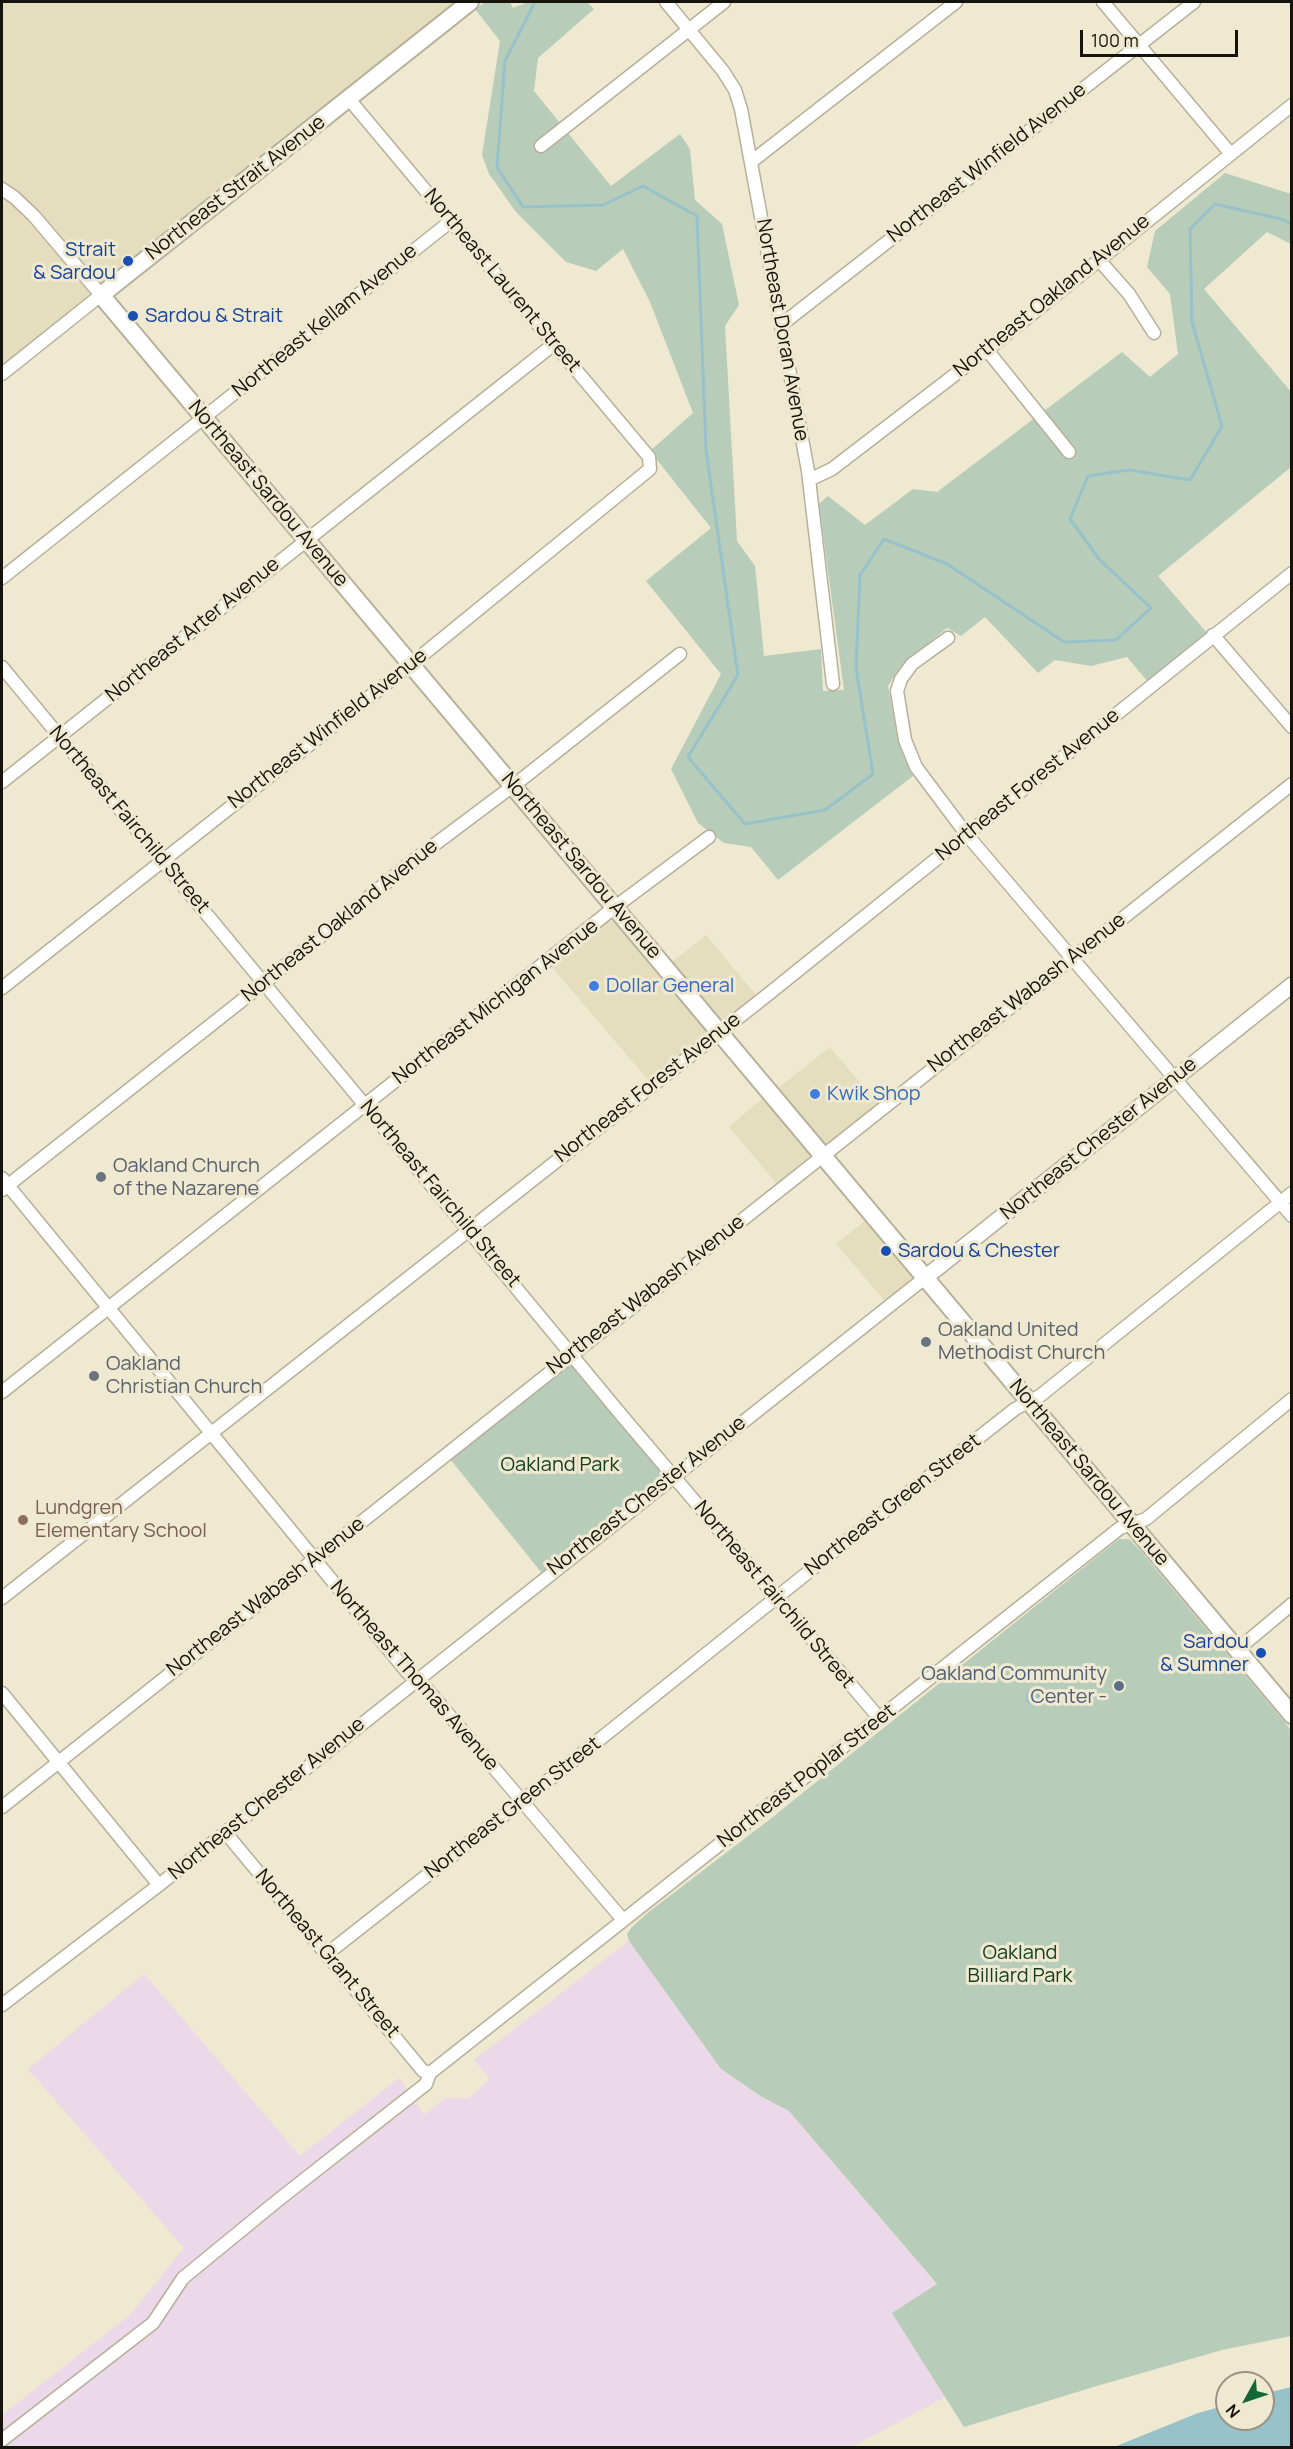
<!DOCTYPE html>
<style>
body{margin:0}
#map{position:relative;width:1293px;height:2449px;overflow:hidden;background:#efe9d1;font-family:Manrope,sans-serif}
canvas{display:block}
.frame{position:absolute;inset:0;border:3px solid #15130b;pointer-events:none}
.north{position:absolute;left:1215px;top:2371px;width:60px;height:60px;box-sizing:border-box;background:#efe9d1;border:2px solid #989382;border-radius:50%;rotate:230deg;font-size:16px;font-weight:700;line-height:24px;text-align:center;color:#15130b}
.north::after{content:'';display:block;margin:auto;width:21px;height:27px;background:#156636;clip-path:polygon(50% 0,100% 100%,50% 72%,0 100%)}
.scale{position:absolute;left:1080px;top:30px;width:158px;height:27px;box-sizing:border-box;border:3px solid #15130b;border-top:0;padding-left:8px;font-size:18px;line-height:21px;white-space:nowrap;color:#15130b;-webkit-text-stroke:4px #efe9d1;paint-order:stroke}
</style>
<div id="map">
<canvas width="1293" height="2449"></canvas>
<div class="frame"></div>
<div class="north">N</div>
<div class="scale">100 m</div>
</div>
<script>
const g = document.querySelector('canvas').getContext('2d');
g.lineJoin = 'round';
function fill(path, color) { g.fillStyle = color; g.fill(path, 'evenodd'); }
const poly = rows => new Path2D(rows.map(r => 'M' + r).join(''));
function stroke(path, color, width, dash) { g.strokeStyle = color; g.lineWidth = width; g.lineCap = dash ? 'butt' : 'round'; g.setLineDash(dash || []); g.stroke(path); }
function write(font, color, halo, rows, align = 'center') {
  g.font = font + ' Manrope,sans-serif'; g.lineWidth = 6; g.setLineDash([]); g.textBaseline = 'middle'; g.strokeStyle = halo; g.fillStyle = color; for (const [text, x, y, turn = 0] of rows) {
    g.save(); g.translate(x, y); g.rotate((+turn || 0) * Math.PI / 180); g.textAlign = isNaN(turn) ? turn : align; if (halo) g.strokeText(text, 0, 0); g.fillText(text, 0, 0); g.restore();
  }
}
const built = poly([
 [2,2,455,2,2,365],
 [611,920,618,923,704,1025,708,1032,648,1080,550,965,605,923],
 [706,935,757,996,728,1020,722,1021,716,1017,671,963],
 [830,1047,880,1106,831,1144,826,1144,821,1142,777,1089],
 [764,1097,810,1151,810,1156,777,1184,729,1127],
 [866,1220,913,1276,911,1282,885,1301,836,1244]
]);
const industrial = poly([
 [629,1941,721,2069,762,2097,789,2111,937,2285,892,2313,947,2396,852,2447,2,2448,2,2415,130,2315,184,2248,28,2069,144,1974,300,2156,399,2078,424,2115,445,2098,469,2098,490,2079,474,2060]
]);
const green = poly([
 [485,2,510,2,513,8,528,2,587,2,594,9,538,58,534,91,611,186,680,134,690,149,695,200,722,224,739,305,725,326,737,541,755,566,764,656,821,649,823,691,844,690,819,504,828,496,865,525,913,489,937,492,1122,352,1150,377,1178,354,1170,294,1147,267,1155,231,1225,173,1291,194,1291,244,1267,232,1204,289,1292,393,1291,467,1158,576,1207,633,1148,682,1127,657,1091,666,1055,660,1038,673,985,617,961,636,947,628,901,666,888,686,898,740,905,760,913,776,778,880,751,847,724,843,698,823,671,769,721,674,646,581,711,528,650,451,693,413,650,302,623,249,596,271,566,262,516,212,489,174,482,155,500,41,475,9],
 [572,1354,673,1476,545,1577,446,1454],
 [1119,1539,1129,1539,1138,1548,1291,1730,1291,2336,1222,2350,1090,2388,964,2427,892,2313,937,2284,789,2111,762,2097,721,2069,629,1941,627,1934,632,1927,650,1911,769,1820]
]);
const water = poly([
 '1026 1697a9 9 0 1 1 18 0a9 9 0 1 1-18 0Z',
 [1291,2387,1291,2447,1114,2447,1198,2413,1227,2405,1227,2419,1263,2419,1263,2394]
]);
const stream = poly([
 [535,2,505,61,497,167,523,207,603,205,643,186,697,216,706,450,738,675,688,757,745,824,825,810,873,774,856,668,860,575,884,539,947,564,1064,642,1116,640,1151,608,1099,559,1070,519,1088,476,1129,470,1190,480,1222,426,1192,322,1190,229,1215,204,1281,219,1292,224]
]);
const minor = poly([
 [666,2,723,71,735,90,741,109,808,471,833,684],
 [1103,2,1230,153],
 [541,146,724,2],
 [751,162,956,2],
 [2,189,14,197,34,216,101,295,2,374],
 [1099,260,1129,294,1154,333],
 [781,325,1194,2],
 [987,350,1069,452],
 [809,480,832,469,987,350,1292,105],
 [2,578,451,221],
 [1213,635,1292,727],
 [948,638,912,664,901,679,897,691,905,740,916,767,967,835,1292,1216],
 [2,667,623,1417,880,1719],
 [2,782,554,344],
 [2,988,420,657,650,469,649,457,348,98],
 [2,1178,407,1672,427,1689,623,1920],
 [2,1190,264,983,414,860,522,779,680,654],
 [2,1392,615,907,709,837],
 [2,1598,766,996,1292,573],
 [1237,1650,1292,1604],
 [2,1693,159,1885],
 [2,1807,1292,784],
 [225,1832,423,2071,430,2073],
 [328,1953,564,1768,847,1541,1015,1409,1041,1395,1292,1193],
 [2,2005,159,1885,926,1277],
 [2,2440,153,2323,183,2278,277,2201,426,2084,430,2073,1120,1528,1146,1519,1292,1399]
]);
const tertiary = poly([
 [926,1277,1292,985]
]);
const secondary = poly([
 [470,2,101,295,1292,1715]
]);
const markers = [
 [128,261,6,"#1a4fb4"],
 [133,316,6,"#1a4fb4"],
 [594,986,6,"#3f7fe0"],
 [815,1094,6,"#3f7fe0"],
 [101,1177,6,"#6b7280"],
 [886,1251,6,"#1a4fb4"],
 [926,1342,6,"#6b7280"],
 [94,1376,6,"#6b7280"],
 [23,1520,6,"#8d6e63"],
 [1261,1653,6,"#1a4fb4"],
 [1119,1686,6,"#5c6f8a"]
];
const streetNames = [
 ["Northeast Winfield Avenue",987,163,-38],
 ["Northeast Strait Avenue",236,188,-38],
 ["Northeast Laurent Street",502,281,50],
 ["Northeast Oakland Avenue",1052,296,-39],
 ["Northeast Kellam Avenue",325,321,-39],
 ["Northeast Doran Avenue",782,330,80],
 ["Northeast Sardou Avenue",268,494,50],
 ["Northeast Arter Avenue",193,630,-39],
 ["Northeast Winfield Avenue",328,729,-38],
 ["Northeast Forest Avenue",1028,785,-39],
 ["Northeast Fairchild Street",129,820,50],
 ["Northeast Sardou Avenue",581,866,50],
 ["Northeast Oakland Avenue",340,921,-39],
 ["Northeast Wabash Avenue",1027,993,-38],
 ["Northeast Michigan Avenue",496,1002,-38],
 ["Northeast Forest Avenue",648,1088,-38],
 ["Northeast Chester Avenue",1099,1139,-39],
 ["Northeast Fairchild Street",440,1194,50],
 ["Northeast Wabash Avenue",646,1295,-38],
 ["Northeast Sardou Avenue",1089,1473,50],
 ["Northeast Chester Avenue",647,1496,-38],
 ["Northeast Green Street",893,1505,-38],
 ["Northeast Fairchild Street",774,1595,50],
 ["Northeast Wabash Avenue",266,1597,-38],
 ["Northeast Thomas Avenue",414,1676,49],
 ["Northeast Poplar Street",807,1776,-38],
 ["Northeast Chester Avenue",267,1799,-39],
 ["Northeast Green Street",513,1808,-38],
 ["Northeast Grant Street",327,1954,50]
];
const transitNames = [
 ["Strait",116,250],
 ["& Sardou",116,273],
 ["Sardou & Strait",145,316,"left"],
 ["Sardou & Chester",898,1251,"left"],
 ["Sardou",1249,1642],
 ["& Sumner",1249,1665]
];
const shopNames = [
 ["Dollar General",606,986],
 ["Kwik Shop",827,1094]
];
const worshipNames = [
 ["Oakland Church",113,1166],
 ["of the Nazarene",113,1189],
 ["Oakland United",938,1330],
 ["Methodist Church",938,1353],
 ["Oakland",106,1364],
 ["Christian Church",106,1387]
];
const parkNames = [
 ["Oakland Park",560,1465],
 ["Oakland",1020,1953],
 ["Billiard Park",1020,1976]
];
const educationNames = [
 ["Lundgren",35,1508],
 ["Elementary School",35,1531]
];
const serviceNames = [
 ["Oakland Community",1107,1674],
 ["Center -",1107,1697]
];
fill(built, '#e4ddbe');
fill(industrial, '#ebd8e8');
fill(green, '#b7ccb9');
fill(water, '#97c2c9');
stroke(stream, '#97c2c9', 3);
stroke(minor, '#b5b09a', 15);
stroke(tertiary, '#b5b09a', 18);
stroke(secondary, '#b5b09a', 20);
stroke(minor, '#fff', 12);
stroke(tertiary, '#fff', 15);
stroke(secondary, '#fff', 16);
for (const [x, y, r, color] of markers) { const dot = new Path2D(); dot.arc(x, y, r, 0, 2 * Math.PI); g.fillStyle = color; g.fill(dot); stroke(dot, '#efe9d1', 2); }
write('20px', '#15130b', '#efe9d1', streetNames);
write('20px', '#164399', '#efe9d1', transitNames, 'right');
write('20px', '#366cbe', '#efe9d1', shopNames, 'left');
write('20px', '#5b616d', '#efe9d1', worshipNames, 'left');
write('20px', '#123e1b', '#efe9d1', parkNames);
write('20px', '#785e54', '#efe9d1', educationNames, 'left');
write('20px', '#4e5e75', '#efe9d1', serviceNames, 'right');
</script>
